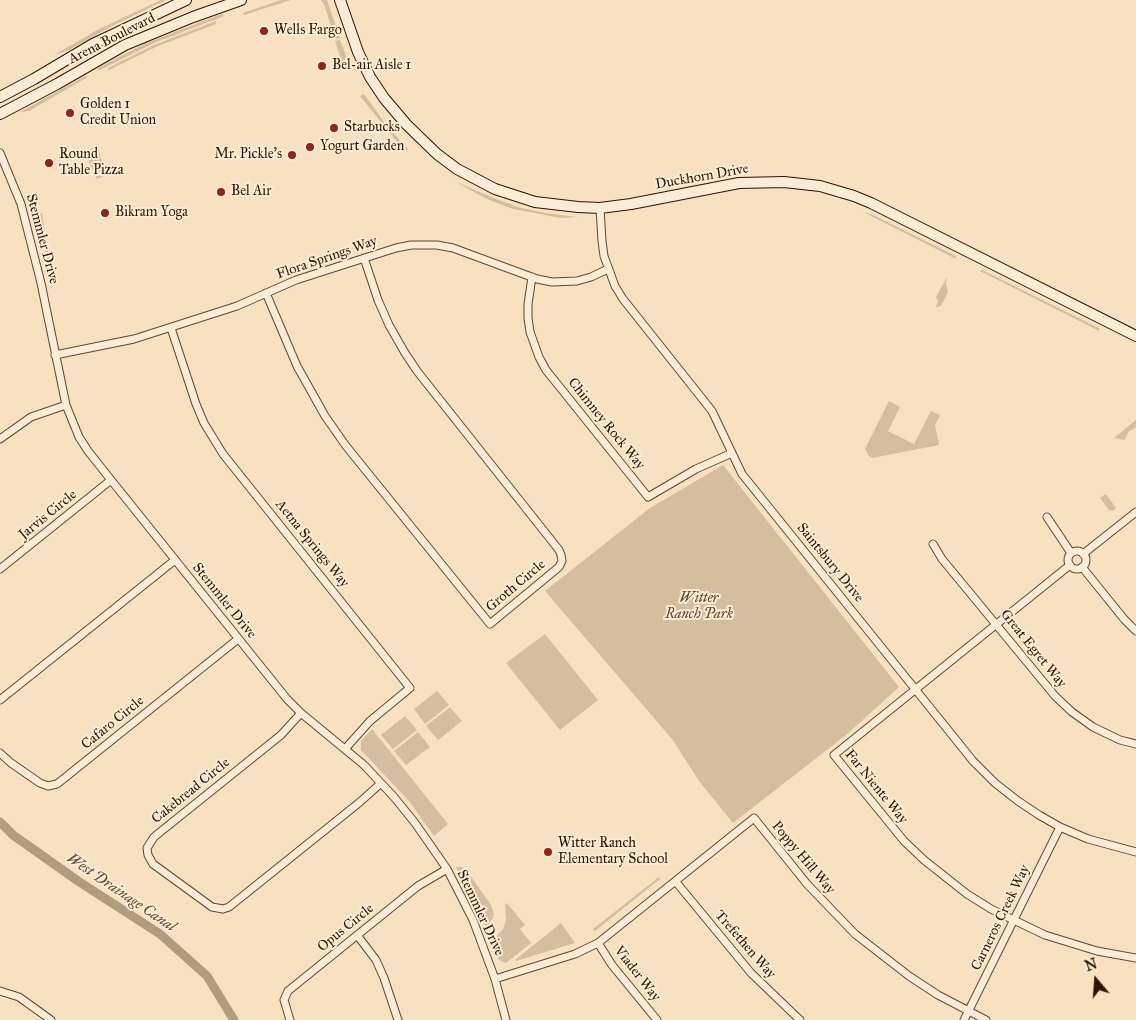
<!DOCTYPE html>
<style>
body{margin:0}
#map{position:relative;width:1136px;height:1020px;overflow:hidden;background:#f7e1c0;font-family:"IM FELL Great Primer",serif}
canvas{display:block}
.north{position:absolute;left:1071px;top:955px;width:50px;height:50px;-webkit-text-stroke:4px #faecd6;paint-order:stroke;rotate:342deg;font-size:14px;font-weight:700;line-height:20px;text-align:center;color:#2d1400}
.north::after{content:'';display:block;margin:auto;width:18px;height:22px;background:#2d1400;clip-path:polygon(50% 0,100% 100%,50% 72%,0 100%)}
</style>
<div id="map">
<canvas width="1136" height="1020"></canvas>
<div class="north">N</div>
</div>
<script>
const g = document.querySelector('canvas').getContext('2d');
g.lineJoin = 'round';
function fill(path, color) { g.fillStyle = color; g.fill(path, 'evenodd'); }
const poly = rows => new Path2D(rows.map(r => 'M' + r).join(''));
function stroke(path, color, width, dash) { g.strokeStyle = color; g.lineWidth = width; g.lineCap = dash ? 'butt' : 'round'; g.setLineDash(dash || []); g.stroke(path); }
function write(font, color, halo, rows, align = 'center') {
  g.font = font + ' "IM FELL Great Primer",serif'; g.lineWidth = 4; g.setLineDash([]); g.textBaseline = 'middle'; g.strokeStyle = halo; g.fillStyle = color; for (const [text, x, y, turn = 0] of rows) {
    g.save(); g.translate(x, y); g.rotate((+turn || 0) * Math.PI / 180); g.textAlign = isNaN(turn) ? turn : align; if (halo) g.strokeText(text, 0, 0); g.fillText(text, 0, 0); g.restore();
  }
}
const green = poly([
 [161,0,166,0,116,24,69,50,54,55,99,29],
 [281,0,291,0,244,15,243,13],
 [321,0,327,0,340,38,335,39,324,4],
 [222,14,224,16,154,43,98,71,98,68,146,43],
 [216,21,216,24,158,46,109,70,108,68,154,45],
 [340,40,351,68,345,71,335,41],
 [85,76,88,77,29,111,20,112],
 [364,94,387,126,408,149,405,152,360,96],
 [97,145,106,175,97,179,85,152],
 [454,181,496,199,518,207,545,213,577,217,561,218,513,209,487,199],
 [863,212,873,215,956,256,956,259],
 [42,213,52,274,49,275,38,214],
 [982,270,1099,328,1099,331,980,271],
 [947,277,946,283,948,292,941,306,937,307,936,307,938,301,936,297],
 [889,401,900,407,888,431,914,444,931,411,940,415,935,425,939,445,872,458,869,456,865,449],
 [1136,420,1136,427,1128,432,1125,440,1114,438],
 [723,465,899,687,846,735,733,823,699,781,672,739,545,591,650,508],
 [1106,494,1116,508,1113,511,1109,510,1100,498],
 [545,634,598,700,560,730,506,663],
 [437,691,449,705,425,724,414,709],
 [450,707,462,721,438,740,426,726],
 [405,716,417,730,393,749,381,735],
 [372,729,448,824,434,836,409,801,361,750,361,741],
 [418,732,430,747,406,765,394,751],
 [456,867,461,867,467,871,491,905,494,914,493,918,486,927],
 [659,877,660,879,595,931,593,929],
 [507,903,525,925,520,929,531,943,506,963,499,960,493,943,495,938,503,929,506,920,505,905],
 [561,923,575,943,516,961,515,960]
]);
const canal = poly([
 [0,822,13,835,78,881,160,934,207,976,234,1020]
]);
const street = poly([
 [0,153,21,204,41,283,66,405,79,437,88,451,111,480,287,699,301,713,364,765,394,797,415,823,447,869,473,920,495,979,506,1020],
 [600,208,602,241,604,256,615,286,623,299,712,411,742,474,973,761,995,783,1018,801,1039,815,1060,827,1088,839,1136,852],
 [532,277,528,304,528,318,530,332,539,357,546,370,648,497,696,469,732,453],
 [266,293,297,366,325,416,346,446,490,624,559,567,562,561,561,555,559,550,417,371,405,353,389,325,378,300,364,258],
 [171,328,196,404,204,423,223,454,410,688,370,721,345,749],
 [55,355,134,339,237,306,296,280,396,248,411,245,437,245,453,248,537,279,552,282,577,281,591,277,608,269],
 [0,439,31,417,66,405],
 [1047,517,1071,553],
 [933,544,942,559,1055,696,1072,712,1093,727,1120,740,1136,744],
 '1068 560a9 9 0 1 1 18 0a9 9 0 1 1-18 0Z',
 [1083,554,1136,512],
 [1070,565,834,755,904,841,924,860,967,894,991,909,1045,935,1097,951,1136,958],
 [1082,567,1124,619,1136,631],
 [0,569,111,480],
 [0,700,175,560],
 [301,713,281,735,154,837,147,848,148,855,153,864,212,907,223,909,229,907,360,802,381,783],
 [0,753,11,763,40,783,48,786,57,784,238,639],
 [676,882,751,973,800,1020],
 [357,935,376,960,384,978,398,1020],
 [598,943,612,965,657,1020],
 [495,979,575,954,598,943,754,818,807,884,855,934,909,976,938,995,986,1020],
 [0,991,19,997,51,1020],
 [290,1020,284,1000,288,991,418,886,447,869],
 [964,1020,1060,827]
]);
const secondary = poly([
 [340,0,358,52,370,77,384,98,406,124,437,154,457,169,495,189,535,202,578,207,600,208,631,204,739,183,784,182,820,186,854,196,871,203,1136,336],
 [0,97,34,79,93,44,186,0],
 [0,114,57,84,125,45,193,17,241,0]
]);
const markers = [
 [264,31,5,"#8f2418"],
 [322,66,5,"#8f2418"],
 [70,113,5,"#8f2418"],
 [334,128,5,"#8f2418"],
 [310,147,5,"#8f2418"],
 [292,155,5,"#8f2418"],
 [49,163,5,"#8f2418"],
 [221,192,5,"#8f2418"],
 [105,213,5,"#8f2418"],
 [548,852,5,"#8f2418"]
];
const poiNames = [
 ["Wells Fargo",274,31],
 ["Bel-air Aisle 1",332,66],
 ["Golden 1",80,105],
 ["Credit Union",80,121],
 ["Starbucks",344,128],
 ["Yogurt Garden",320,147],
 ["Round",59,155],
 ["Table Pizza",59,171],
 ["Mr. Pickle's",282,155,"right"],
 ["Bel Air",231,192],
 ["Bikram Yoga",115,213],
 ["Witter Ranch",558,844],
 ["Elementary School",558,860]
];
const streetNames = [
 ["Arena Boulevard",112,39,-27],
 ["Duckhorn Drive",702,177,-10],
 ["Stemmler Drive",42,239,75],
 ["Flora Springs Way",327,258,-19],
 ["Chimney Rock Way",606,424,51],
 ["Jarvis Circle",48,515,-39],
 ["Aetna Springs Way",312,544,51],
 ["Saintsbury Drive",830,563,51],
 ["Groth Circle",516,586,-40],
 ["Stemmler Drive",224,601,51],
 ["Great Egret Way",1033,649,51],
 ["Cafaro Circle",113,723,-39],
 ["Far Niente Way",876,787,51],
 ["Cakebread Circle",191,791,-39],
 ["Poppy Hill Way",803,858,50],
 ["Stemmler Drive",480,913,65],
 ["Carneros Creek Way",1001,918,-64],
 ["Opus Circle",346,928,-39],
 ["Trefethen Way",745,945,49],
 ["Viader Way",637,974,52]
];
const parkNames = [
 ["Witter",699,599],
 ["Ranch Park",699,615]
];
const waterNames = [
 ["West Drainage Canal",121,893,34]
];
fill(green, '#d5be9f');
stroke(canal, '#b29b7f', 9);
stroke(street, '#604730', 9);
stroke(secondary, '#2d1400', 12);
stroke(street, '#faecd6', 7);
stroke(secondary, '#faecd6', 10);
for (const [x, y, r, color] of markers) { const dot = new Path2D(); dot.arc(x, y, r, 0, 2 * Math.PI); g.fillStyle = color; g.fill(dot); stroke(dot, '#faecd6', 2); }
write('14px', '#2d1400', '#faecd6', poiNames, 'left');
write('14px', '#2d1400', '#faecd6', streetNames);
write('italic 14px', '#5f4730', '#faecd6', parkNames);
write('italic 15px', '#624a33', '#faecd6', waterNames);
</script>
